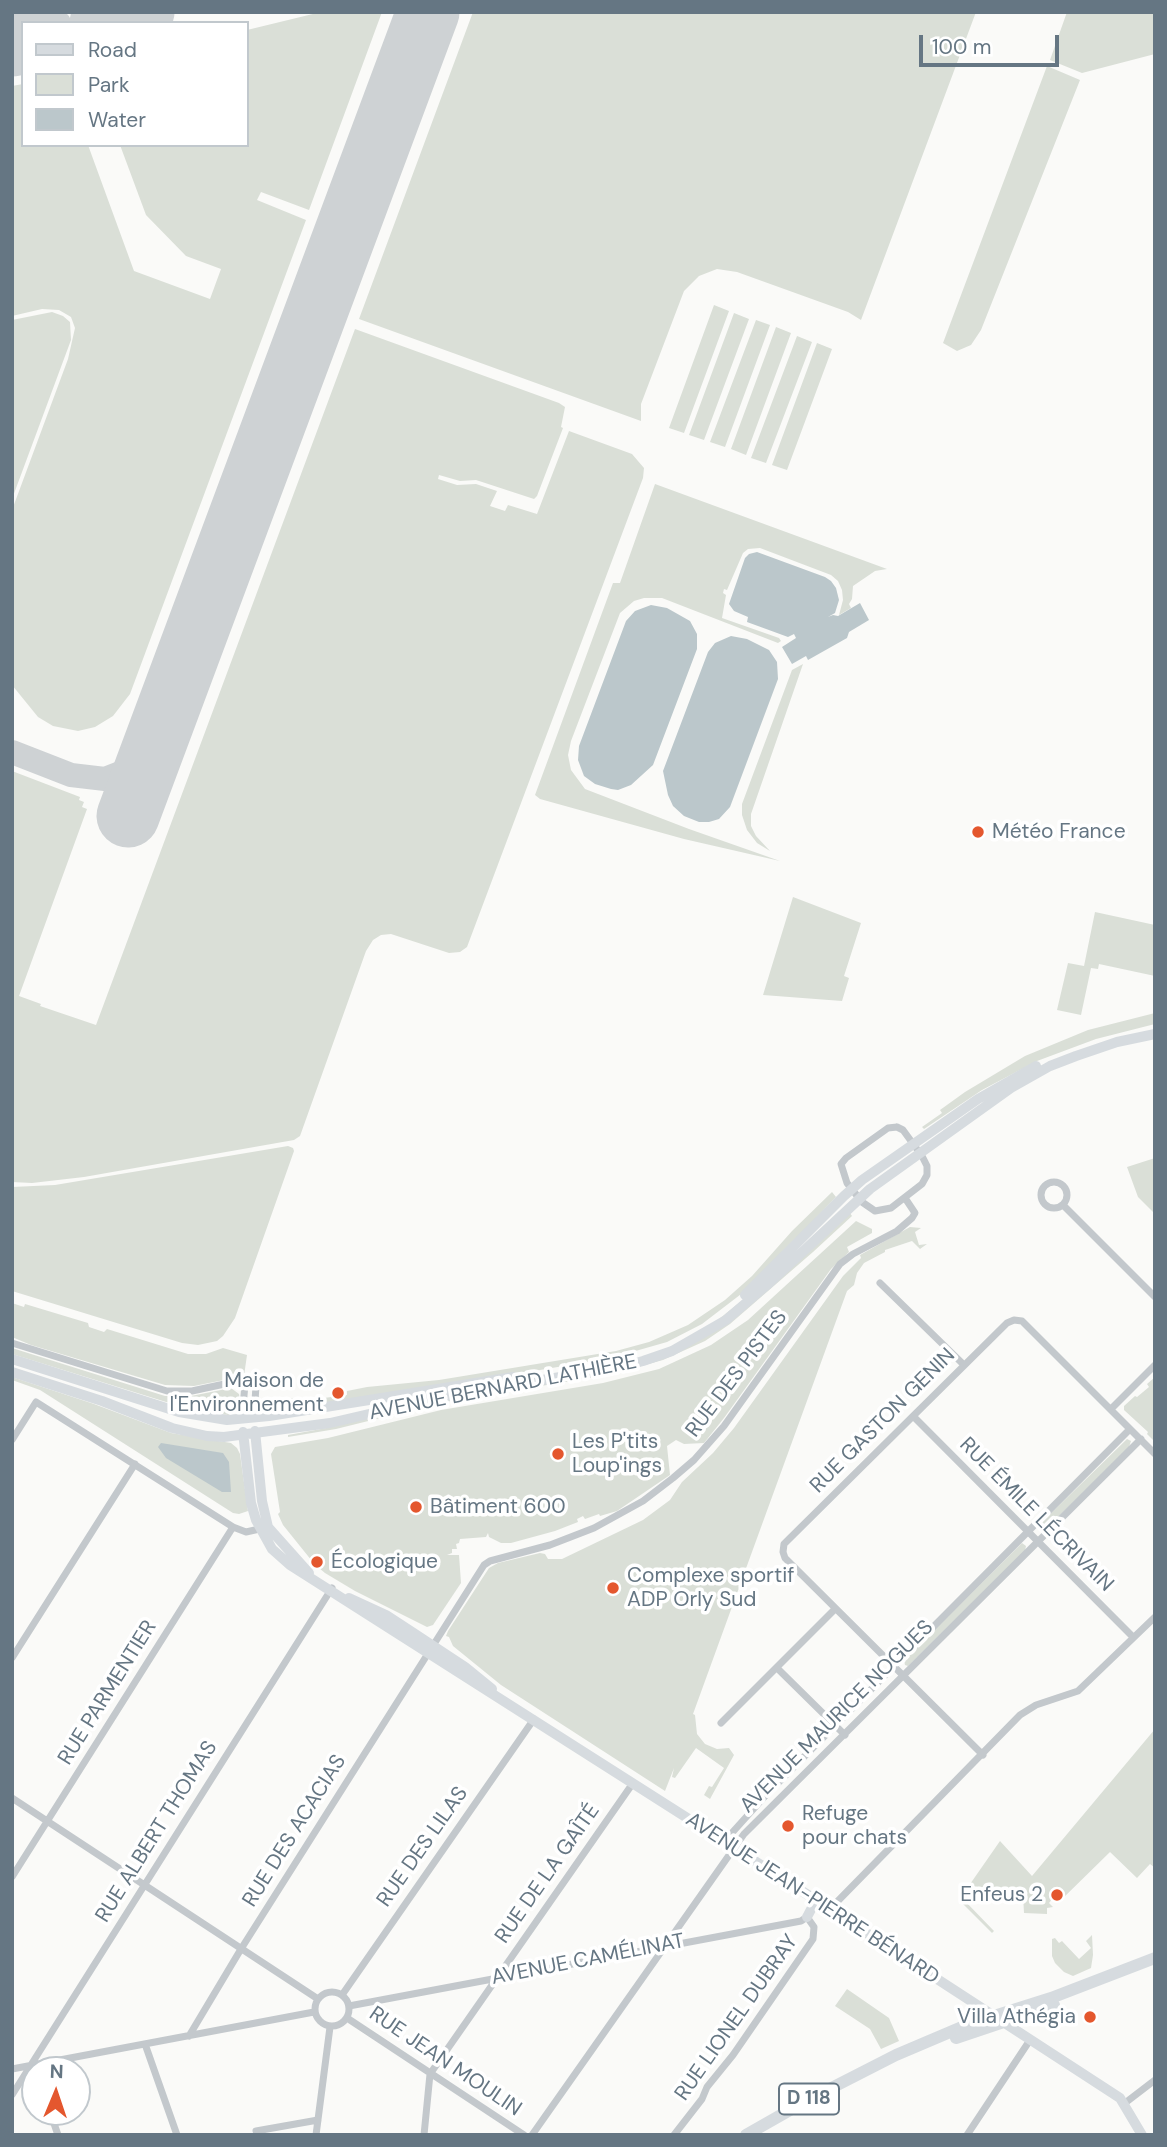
<!DOCTYPE html>
<meta charset="utf-8">
<style>
body{margin:0}
#map{position:relative;width:1167px;height:2147px;overflow:hidden;background:#fafaf8;font-family:"DM Sans",sans-serif}
canvas{display:block}
.frame{position:absolute;inset:0;border:14px solid #657683;pointer-events:none}
.legend{position:absolute;left:21px;top:21px;width:228px;height:126px;box-sizing:border-box;background:#fff;border:2px solid #c1c8cd;margin:0;padding:9px 12px;list-style:none;font-size:21px;color:#657683}
.legend li{display:flex;align-items:center;gap:14px;height:35px}
.legend b{width:35px;border:2px solid #c1c8cd}
.north{position:absolute;left:21px;top:2056px;width:70px;height:70px;box-sizing:border-box;background:#fff;border:2px solid #c1c8cd;border-radius:50%;rotate:2deg;font-size:19px;font-weight:700;line-height:28px;text-align:center;color:#657683}
.north::after{content:'';display:block;margin:auto;width:24px;height:32px;background:#e4572e;clip-path:polygon(50% 0,100% 100%,50% 72%,0 100%)}
.scale{position:absolute;left:919px;top:35px;width:140px;height:32px;box-sizing:border-box;border:4px solid #657683;border-top:0;padding-left:9px;font-size:21px;line-height:24px;white-space:nowrap;color:#657683;-webkit-text-stroke:5px #fff;paint-order:stroke}
</style>
<div id="map">
<canvas width="1167" height="2147"></canvas>
<div class="frame"></div>
<ul class="legend">
<li><b style="height:9px;background:#d6dbdf"></b>Road</li>
<li><b style="height:19px;background:#dadfd7"></b>Park</li>
<li><b style="height:19px;background:#bbc7cb"></b>Water</li>
</ul>
<div class="north">N</div>
<div class="scale">100 m</div>
</div>
<script>
const g = document.querySelector('canvas').getContext('2d');
g.lineJoin = 'round';
function fill(path, color) { g.fillStyle = color; g.fill(path, 'evenodd'); }
const poly = rows => new Path2D(rows.map(r => 'M' + r).join(''));
function stroke(path, color, width, dash) { g.strokeStyle = color; g.lineWidth = width; g.lineCap = dash ? 'butt' : 'round'; g.setLineDash(dash || []); g.stroke(path); }
function write(font, color, halo, rows, align = 'center') {
  g.font = font + ' "DM Sans",sans-serif'; g.lineWidth = 7; g.setLineDash([]); g.textBaseline = 'middle'; g.strokeStyle = halo; g.fillStyle = color; for (const [text, x, y, turn = 0] of rows) {
    g.save(); g.translate(x, y); g.rotate((+turn || 0) * Math.PI / 180); g.textAlign = isNaN(turn) ? turn : align; if (halo) g.strokeText(text, 0, 0); g.fillText(text, 0, 0); g.restore();
  }
}
const green = poly([
 [321,12,382,12,309,210,261,192,257,200,306,220,130,694,113,716,95,727,78,731,53,726,38,717,12,685,12,510,68,359,75,328,71,317,59,310,42,309,12,316,12,86,23,84,23,145,88,145,134,271,210,299,221,269,186,256,146,215,120,145,247,145,247,30],
 [473,12,976,12,861,320,848,312,737,272,717,269,699,276,684,291,641,404,641,421,359,319],
 [1067,12,1155,12,1155,54,1082,73,1050,60],
 [1047,66,1080,80,981,330,971,345,957,351,943,343],
 [714,305,729,311,684,433,669,428],
 [52,312,63,316,70,322,71,340,12,499,12,320],
 [734,313,749,319,704,440,689,435],
 [756,320,770,325,725,447,710,442],
 [776,327,791,333,746,455,731,449],
 [355,329,559,403,565,407,561,427,563,428,537,496,534,499,476,480,460,481,439,475,438,479,457,485,476,484,497,491,490,506,505,511,508,505,537,514,569,431,632,454,644,468,643,478,467,947,460,952,449,953,391,934,381,935,373,940,366,951,300,1136,294,1140,84,1177,32,1183,12,1182,12,771,80,797,79,800,84,802,82,807,87,809,19,996,41,1004,40,1006,96,1025],
 [797,336,812,342,766,463,751,458],
 [817,343,832,349,787,470,772,465],
 [655,484,887,569,875,571,853,586,852,599,849,604,851,608,839,615,843,600,842,590,838,581,831,575,760,548,748,549,743,553,727,590,724,589,723,593,726,595,722,618,779,638,781,641,778,643,662,598,644,598,634,601,620,613,571,741,568,755,571,770,585,789,689,829,780,861,684,839,540,799,535,795,613,583,620,583],
 [803,664,751,814,751,826,756,836,770,851,757,843,747,830,742,815,742,804,792,670],
 [793,897,861,923,844,976,849,978,842,1001,763,995],
 [1095,912,1155,925,1155,976,1099,964,1098,969,1091,968,1081,1015,1057,1010,1068,963,1084,966],
 [1155,1013,1155,1024,1096,1039,1037,1061,982,1090,924,1129,922,1127,942,1113,940,1110,965,1092,1025,1056,1088,1030],
 [288,1146,293,1148,294,1151,235,1318,223,1336,217,1341,198,1345,182,1343,12,1291,12,1187,55,1185],
 [1155,1158,1155,1214,1138,1197,1127,1167],
 [832,1192,836,1197,749,1288,702,1324,667,1342,611,1358,463,1383,284,1409,282,1398,316,1399,347,1395,347,1391,367,1387,439,1380,616,1351,649,1342,688,1325,725,1300,752,1276,792,1231],
 [850,1213,852,1216,813,1252,730,1324,705,1341,663,1360,613,1374,445,1402,336,1429,288,1437,288,1435,332,1427,440,1400,682,1349],
 [856,1221,872,1229,872,1233,847,1247,849,1252,831,1269,724,1418,704,1443,684,1444,676,1440,667,1446,670,1475,617,1511,600,1516,599,1514,585,1519,583,1516,577,1519,578,1522,555,1531,511,1543,501,1543,489,1537,488,1533,486,1537,460,1539,459,1543,456,1544,457,1549,452,1549,452,1553,447,1555,459,1555,461,1583,433,1625,427,1627,355,1591,325,1573,319,1568,322,1563,316,1559,312,1561,283,1525,278,1514,280,1512,271,1454,275,1447,328,1438,441,1410,603,1383,659,1369,711,1345,748,1320],
 [910,1227,921,1228,915,1232,919,1245,927,1244,920,1249,912,1241,885,1250,885,1252,864,1263,857,1273,854,1285,847,1291,693,1714,695,1715,697,1734,705,1744,717,1749,729,1748,734,1755,710,1799,704,1795,709,1786,712,1787,724,1768,696,1748,675,1778,672,1777,674,1768,665,1791,501,1685,453,1646,449,1637,446,1636,448,1631,489,1568,498,1563,540,1553,545,1554,548,1559,562,1559,643,1520,670,1500,682,1482,713,1453,734,1428,843,1276,861,1258,860,1255],
 [12,1303,24,1307,25,1304,88,1323,89,1327,104,1332,107,1329,188,1354,206,1354,223,1348,247,1355,244,1376,194,1386,165,1385,31,1345,12,1337],
 [12,1348,165,1396,191,1396,231,1388,239,1394,240,1403,235,1412,228,1415,195,1411,12,1354],
 [12,1377,94,1404,171,1433,231,1443,237,1448,240,1454,248,1511,239,1514,233,1513,40,1390,12,1380],
 [1155,1377,1155,1442,1147,1434,1148,1432,1124,1410,1124,1406,1135,1396,1137,1397,1149,1387,1147,1384],
 [1127,1439,1131,1441,1129,1447,1046,1529,1040,1529,1040,1524],
 [1022,1543,1026,1546,1025,1551,908,1666,905,1665,904,1660],
 [1155,1729,1155,1868,1150,1864,1137,1878,1110,1852,1058,1903,1053,1898,1049,1903,1053,1907,1047,1908,1047,1914,1024,1913,1023,1895,983,1895,974,1886,963,1899,994,1931,992,1933,959,1900,1000,1841,1032,1876],
 [1092,1935,1093,1955,1091,1968,1073,1976,1064,1972,1055,1963,1052,1956,1052,1939,1055,1938,1059,1943,1062,1941,1079,1959,1091,1948,1086,1941],
 [847,1989,889,2018,899,2041,881,2049,870,2029,835,2006]
]);
const water = poly([
 [757,552,825,577,831,581,836,588,839,600,835,613,828,617,833,615,838,616,860,603,869,620,849,632,847,638,808,660,806,656,792,664,782,647,796,638,794,634,788,637,747,622,748,617,734,611,729,604,745,558,749,554],
 [651,605,667,608,690,621,697,634,697,649,653,765,631,785,618,790,611,789,595,784,584,776,578,760,579,746,626,621,635,611],
 [731,636,747,639,769,650,777,662,778,679,730,807,719,819,709,822,699,822,684,816,673,806,668,795,663,771,708,652,715,643],
 [161,1443,223,1453,229,1462,231,1492,222,1492,166,1458,158,1447]
]);
const taxiway = poly([
 [35,12,59,23],
 [94,23,143,12],
 [12,752,71,775,105,779,128,770,141,759,157,738]
]);
const runway = poly([
 [101,23,143,12],
 [12,45,23,42],
 [128,816,428,12]
]);
const street = poly([
 [897,1127,903,1130,922,1156,927,1166,927,1175,922,1184,891,1208,875,1211,862,1202,847,1183,841,1164,846,1158,888,1128,897,1127],
 '1041 1195a13 13 0 1 1 26 0a13 13 0 1 1-26 0Z',
 [1063,1205,1155,1297],
 [880,1283,964,1365],
 [12,1343,167,1391,192,1391,229,1383,256,1385,254,1418],
 [1111,1409,1155,1365],
 [914,1417,1133,1637],
 [242,1419,245,1384],
 [12,1440,36,1402,233,1527,246,1532,264,1528],
 [12,1658,135,1464],
 [777,1668,845,1735],
 [721,1723,835,1609],
 [983,1755,785,1558,783,1552,784,1544,1007,1323,1014,1320,1022,1321,1155,1454],
 [12,1798,318,1999],
 [733,1846,730,1835,767,1794,1130,1429],
 [12,1877,233,1527],
 [830,1909,1020,1715,1036,1705,1078,1691,1155,1617],
 '315 2009a17 17 0 1 1 34 0a17 17 0 1 1-34 0Z',
 [342,1995,534,1719],
 [349,2006,801,1921,807,1917,814,1927,813,1939,733,2055,707,2087,702,2099,674,2135],
 [347,2018,524,2135],
 [189,2036,241,1949,484,1565,490,1561,550,1545,594,1528,643,1501,673,1478,694,1460,724,1426,840,1264,853,1254,897,1231,912,1218,915,1213,905,1198],
 [145,2044,177,2135],
 [12,2069,314,2012],
 [12,2095,332,1588],
 [1125,2103,1155,2080],
 [50,2112,58,2135],
 [256,2131,318,2120],
 [316,2135,330,2027],
 [424,2135,430,2074,633,1783],
 [532,2135,744,1834,1141,1439],
 [967,2135,1030,2040]
]);
const secondary = poly([
 [745,1295,844,1196,862,1180,978,1099,1036,1066],
 [12,1359,179,1412,227,1420,269,1416,513,1377],
 [12,1372,102,1401,172,1428,207,1436,224,1437,330,1423,451,1395,621,1367,643,1361,672,1351,726,1320,767,1285,870,1189,1011,1088,1050,1066,1076,1056,1117,1042,1155,1034],
 [255,1431,262,1501,268,1527,309,1573],
 [243,1432,251,1503,256,1520,272,1549,290,1565,805,1893,1120,2098,1142,2135],
 [349,1598,386,1615,412,1632,465,1667,492,1689],
 [807,1917,816,1900]
]);
const primary = poly([
 [956,2038,1054,2005],
 [746,2135,804,2102,896,2055,969,2024,1051,1998,1155,1958]
]);
const markers = [
 [978,832,7,"#e4572e"],
 [338,1393,7,"#e4572e"],
 [558,1454,7,"#e4572e"],
 [416,1507,7,"#e4572e"],
 [317,1562,7,"#e4572e"],
 [613,1588,7,"#e4572e"],
 [788,1826,7,"#e4572e"],
 [1057,1895,7,"#e4572e"],
 [1090,2017,7,"#e4572e"]
];
const shields = [
 [809,2099,60]
];
const shieldNames = [
 ["D 118",809,2099]
];
const poiNames = [
 ["Météo France",992,832],
 ["Maison de",324,1381,"right"],
 ["l'Environnement",324,1405,"right"],
 ["Les P'tits",572,1442],
 ["Loup'ings",572,1466],
 ["Bâtiment 600",430,1507],
 ["Écologique",331,1562],
 ["Complexe sportif",627,1576],
 ["ADP Orly Sud",627,1600],
 ["Refuge",802,1814],
 ["pour chats",802,1838],
 ["Enfeus 2",1043,1895,"right"],
 ["Villa Athégia",1076,2017,"right"]
];
const streetNames = [
 ["RUE DES PISTES",737,1374,-53],
 ["AVENUE BERNARD LATHIÈRE",503,1388,-11],
 ["RUE GASTON GENIN",883,1421,-45],
 ["RUE ÉMILE LÉCRIVAIN",1036,1515,45],
 ["RUE PARMENTIER",108,1693,-58],
 ["AVENUE MAURICE NOGUES",837,1717,-45],
 ["RUE DES ACACIAS",295,1831,-58],
 ["RUE ALBERT THOMAS",157,1832,-58],
 ["RUE DES LILAS",423,1847,-55],
 ["RUE DE LA GAÎTÉ",548,1874,-55],
 ["AVENUE JEAN-PIERRE BÉNARD",812,1899,33],
 ["AVENUE CAMÉLINAT",588,1960,-11],
 ["RUE LIONEL DUBRAY",737,2018,-55],
 ["RUE JEAN MOULIN",445,2062,34]
];
fill(green, '#dadfd7');
fill(water, '#bbc7cb');
stroke(taxiway, '#ced2d4', 24);
stroke(runway, '#ced2d4', 63);
stroke(street, '#c3c8cc', 7);
stroke(secondary, '#d6dbdf', 10);
stroke(primary, '#d6dbdf', 12);
for (const [x, y, r, color] of markers) { const dot = new Path2D(); dot.arc(x, y, r, 0, 2 * Math.PI); g.fillStyle = color; g.fill(dot); stroke(dot, '#fff', 2.5); }
for (const [x, y, w] of shields) { const box = new Path2D(); box.roundRect(x - w / 2, y - 15.5, w, 31, 5); g.fillStyle = '#fff'; g.fill(box); stroke(box, '#657683', 2); }
write('bold 19px', '#657683', null, shieldNames);
write('21px', '#657683', '#fff', poiNames, 'left');
write('21px', '#657683', '#fff', streetNames);
</script>
